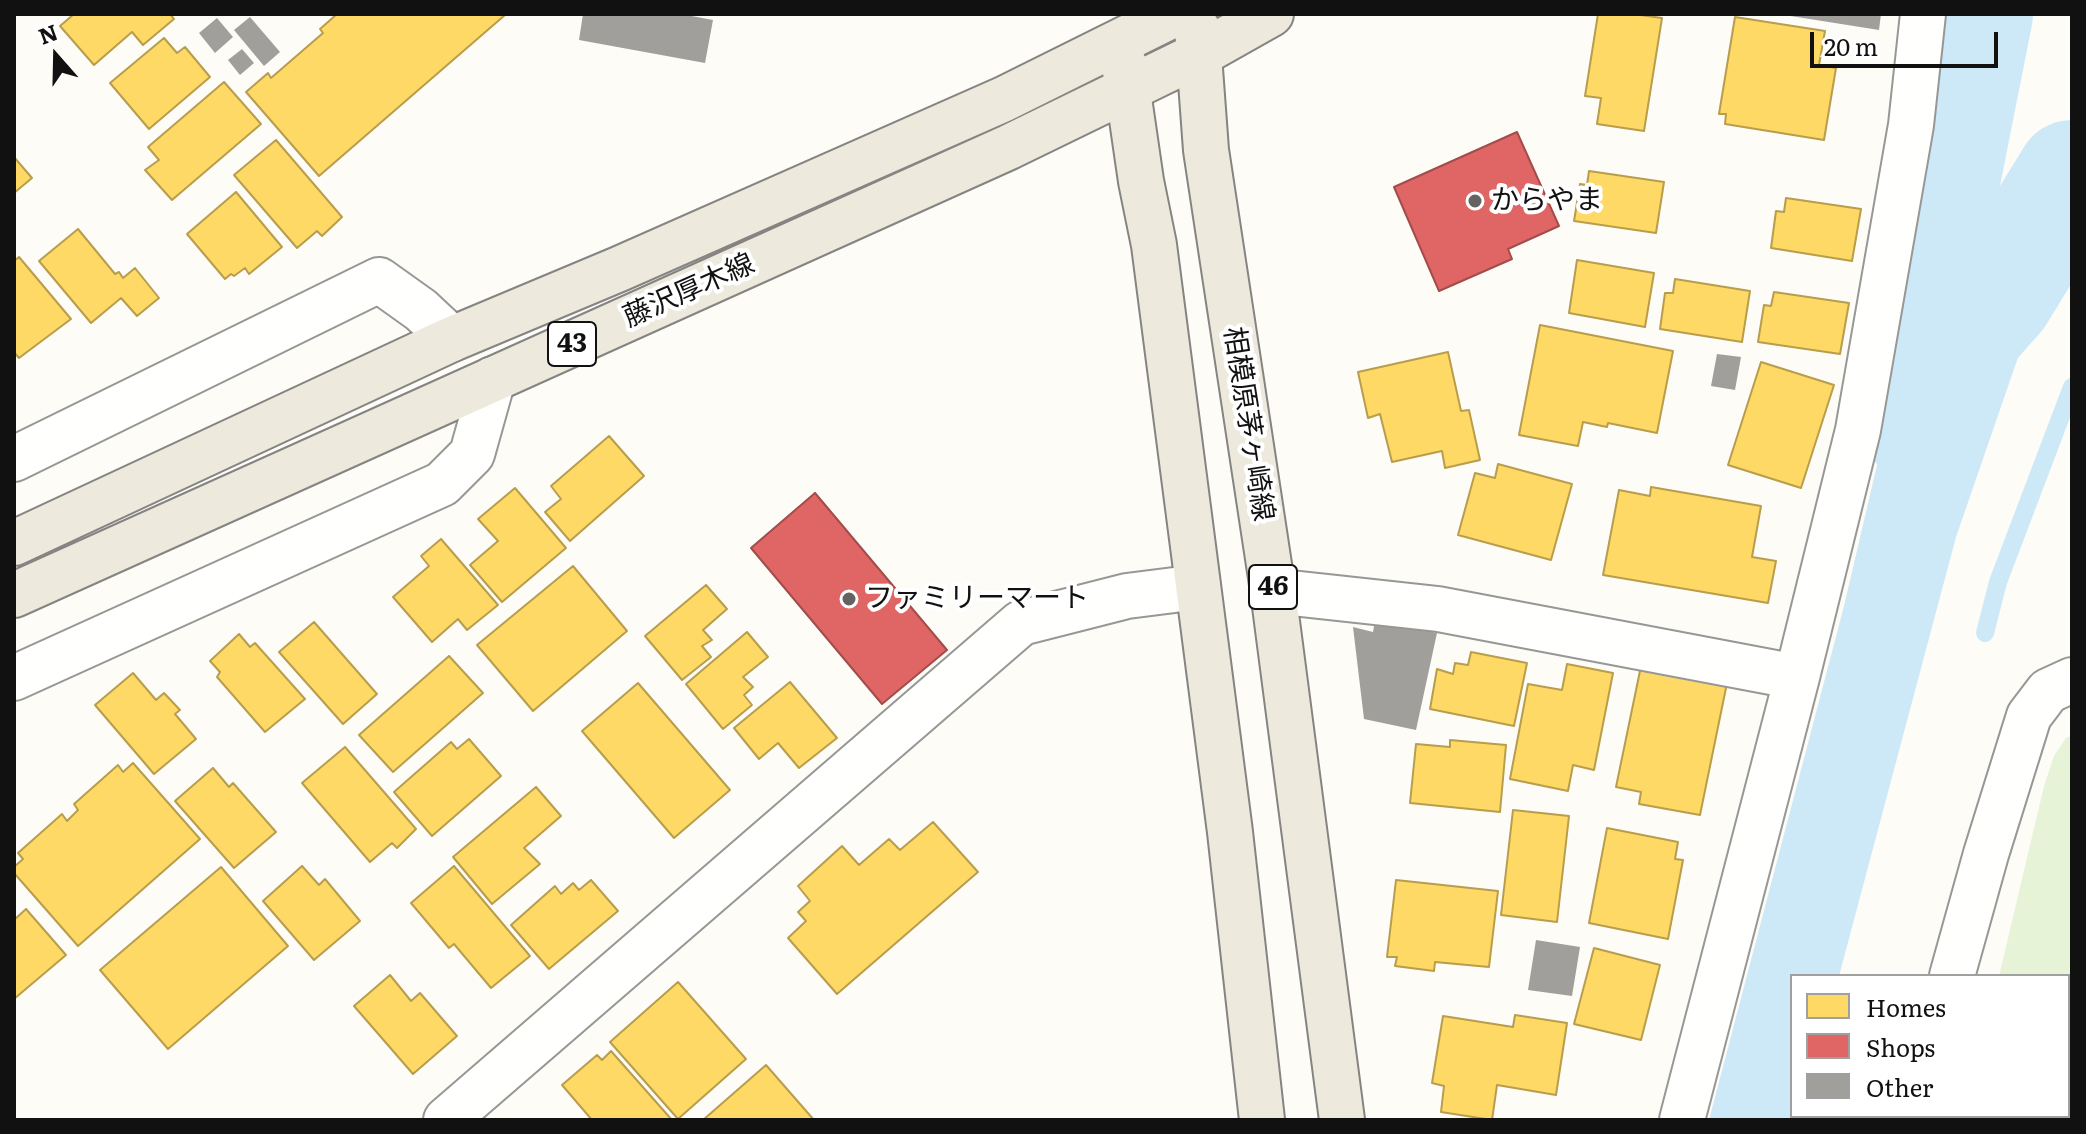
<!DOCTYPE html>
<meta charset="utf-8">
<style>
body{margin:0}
#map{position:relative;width:2086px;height:1134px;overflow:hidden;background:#fdfcf7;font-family:Literata,serif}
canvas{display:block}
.frame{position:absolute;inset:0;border:16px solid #111;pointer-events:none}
.legend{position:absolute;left:1790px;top:974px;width:280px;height:144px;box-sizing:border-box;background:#fff;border:2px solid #a0a0a0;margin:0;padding:10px 14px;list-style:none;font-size:24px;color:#111}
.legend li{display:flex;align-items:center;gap:16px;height:40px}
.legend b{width:40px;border:2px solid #a0a0a0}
.north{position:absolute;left:16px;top:16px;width:80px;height:80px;-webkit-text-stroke:6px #fff;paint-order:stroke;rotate:340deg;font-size:22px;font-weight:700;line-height:32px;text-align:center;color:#111}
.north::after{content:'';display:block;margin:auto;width:28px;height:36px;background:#111;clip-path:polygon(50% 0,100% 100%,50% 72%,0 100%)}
.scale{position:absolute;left:1810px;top:32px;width:188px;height:36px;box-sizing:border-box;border:4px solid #111;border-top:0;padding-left:10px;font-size:24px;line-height:28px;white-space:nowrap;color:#111;-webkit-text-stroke:6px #fff;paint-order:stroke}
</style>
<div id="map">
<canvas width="2086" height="1134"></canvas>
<div class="frame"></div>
<ul class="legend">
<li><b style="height:22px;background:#ffd966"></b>Homes</li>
<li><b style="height:22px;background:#e06666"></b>Shops</li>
<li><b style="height:22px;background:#a19f9c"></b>Other</li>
</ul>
<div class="north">N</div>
<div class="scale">20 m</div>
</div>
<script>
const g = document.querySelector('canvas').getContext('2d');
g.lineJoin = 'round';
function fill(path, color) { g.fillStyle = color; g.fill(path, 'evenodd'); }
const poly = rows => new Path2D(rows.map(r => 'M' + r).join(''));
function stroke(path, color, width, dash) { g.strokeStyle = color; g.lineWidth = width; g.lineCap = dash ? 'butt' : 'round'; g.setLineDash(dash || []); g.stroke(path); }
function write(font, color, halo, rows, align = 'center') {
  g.font = font + ' Literata,"Noto Sans JP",serif'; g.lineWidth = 8; g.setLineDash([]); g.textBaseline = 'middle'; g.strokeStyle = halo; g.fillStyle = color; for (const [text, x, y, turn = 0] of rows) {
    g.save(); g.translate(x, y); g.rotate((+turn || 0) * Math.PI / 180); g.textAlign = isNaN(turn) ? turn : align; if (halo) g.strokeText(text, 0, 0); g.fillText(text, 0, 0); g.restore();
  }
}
const green = poly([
 [2072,736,2072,1031,2068,1032,2068,976,1999,976,2044,786,2054,756,2066,738]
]);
const water = poly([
 [1960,264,2004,270,2044,282,1956,537,1839,976,1792,976,1792,1116,1802,1116,1801,1120,1709,1120,1844,606,1899,371,1913,267]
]);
const homes = poly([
 [74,14,170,14,174,19,143,45,132,32,94,65,60,26,74,14],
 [337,14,504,14,505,15,319,176,246,92,268,73,271,78,323,33,320,29,337,14],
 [1598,14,1633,14,1662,18,1644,131,1597,124,1601,98,1585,96,1598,14],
 [1735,17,1825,31,1819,65,1836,68,1824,140,1725,124,1726,114,1719,114,1735,17],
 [164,38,177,53,185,47,210,77,149,129,110,83,164,38],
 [224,82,261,124,172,200,145,170,159,160,148,147,224,82],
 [276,140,342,217,322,236,317,231,297,248,234,175,276,140],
 [14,157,32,178,14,193,14,157],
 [1589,171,1664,182,1656,233,1574,221,1580,184,1587,185,1589,171],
 [236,192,282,247,249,274,245,268,234,276,231,274,225,279,187,234,236,192],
 [1786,198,1861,209,1852,261,1771,248,1776,211,1784,212,1786,198],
 [78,229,115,274,119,272,123,278,135,268,159,298,137,316,121,298,91,323,39,261,78,229],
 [19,257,71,319,19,358,14,352,14,261,19,257],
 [1577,260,1654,273,1645,327,1569,313,1577,260],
 [1675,279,1750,291,1742,342,1660,329,1665,293,1673,293,1675,279],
 [1774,292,1849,303,1840,354,1758,342,1764,305,1771,306,1774,292],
 [1540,325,1673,351,1657,433,1608,423,1607,427,1583,422,1578,446,1519,435,1540,325],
 [1448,352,1461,411,1469,410,1480,460,1445,468,1442,451,1392,462,1380,414,1368,418,1358,372,1448,352],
 [1761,362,1834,385,1801,488,1728,465,1761,362],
 [609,436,644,476,570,541,545,512,561,499,551,486,609,436],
 [1498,464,1572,484,1551,560,1458,535,1475,473,1495,478,1498,464],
 [1651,487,1761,506,1752,557,1776,561,1768,603,1603,575,1619,490,1650,496,1651,487],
 [515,488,566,548,502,602,470,565,498,541,478,519,515,488],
 [441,539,498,605,467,630,458,619,432,642,393,597,429,566,421,556,441,539],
 [573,566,627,631,533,711,477,645,573,566],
 [706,585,727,609,703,630,712,640,702,646,711,657,682,680,645,636,706,585],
 [314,622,377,694,343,724,279,652,314,622],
 [747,632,768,657,743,677,753,687,744,695,752,705,723,729,686,684,747,632],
 [239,634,250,647,255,643,305,699,265,732,217,677,220,672,210,661,239,634],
 [1471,652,1527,663,1514,726,1430,709,1437,669,1453,674,1455,663,1468,665,1471,652],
 [449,656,483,693,393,772,359,735,449,656],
 [1567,664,1613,673,1594,770,1573,765,1568,791,1510,779,1528,684,1562,690,1567,664],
 [1641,666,1727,683,1700,815,1639,804,1641,792,1616,787,1641,666],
 [133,673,156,700,164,693,180,710,175,714,196,739,154,774,95,705,133,673],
 [790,682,837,738,799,768,778,743,759,759,734,728,790,682],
 [638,683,730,790,674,838,582,731,638,683],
 [469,739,501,776,432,836,394,792,451,742,457,749,469,739],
 [1450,740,1506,745,1500,812,1410,803,1416,744,1450,747,1450,740],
 [345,747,416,829,397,848,392,843,370,862,302,783,345,747],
 [133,763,200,839,78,946,14,873,14,867,23,859,18,853,62,814,67,821,78,810,74,804,118,765,123,772,133,763],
 [213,768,229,787,233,783,276,832,234,868,175,801,213,768],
 [536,787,561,816,524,848,540,864,492,904,453,857,536,787],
 [1513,810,1569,816,1557,922,1501,915,1513,810],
 [933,822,978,872,837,994,788,938,806,921,798,912,810,901,798,886,842,846,859,865,889,839,900,850,933,822],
 [1607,828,1678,842,1675,859,1683,860,1668,939,1589,923,1607,828],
 [302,866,319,885,325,879,360,921,314,960,263,901,302,866],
 [454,866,530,956,491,988,454,944,449,948,411,903,454,866],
 [221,867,288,946,168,1049,100,970,221,867],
 [591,880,618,911,549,969,511,925,555,886,561,894,573,883,579,890,591,880],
 [1396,880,1498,891,1489,967,1435,962,1434,971,1395,966,1397,957,1387,957,1396,880],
 [26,909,66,955,14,999,14,920,26,909],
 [1594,948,1660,965,1641,1040,1574,1024,1594,948],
 [390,975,411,1001,420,993,457,1036,413,1074,354,1006,390,975],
 [678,982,746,1059,678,1119,610,1042,678,982],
 [1515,1015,1567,1023,1556,1095,1497,1085,1492,1120,1441,1112,1444,1086,1432,1083,1443,1016,1513,1027,1515,1015],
 [611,1051,672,1120,592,1120,562,1085,597,1055,602,1060,611,1051],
 [766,1065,814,1120,703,1120,766,1065]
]);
const shops = poly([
 [1517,132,1559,226,1508,249,1512,259,1439,291,1394,187,1517,132],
 [815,493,947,650,882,704,751,548,815,493]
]);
const stream = poly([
 [1985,633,1998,582,2072,387]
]);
const river = poly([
 [1921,383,1998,296,2072,176],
 [1913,421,1921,383,1927,266,1977,14]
]);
const building = poly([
 [583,14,681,14,713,20,705,63,579,40],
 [1778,14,1881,14,1879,30],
 [250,17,280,52,264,66,234,30],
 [217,18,233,37,215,53,199,33],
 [242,49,254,63,240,75,228,60],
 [1717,354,1741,357,1735,390,1711,386],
 [1375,620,1437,633,1416,730,1364,719,1353,627,1373,632],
 [1536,940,1580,947,1572,996,1528,990]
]);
const street = poly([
 [14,459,379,280,421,310,452,339],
 [1273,591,1438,609,1797,677],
 [14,678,442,484,472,454,493,379],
 [1952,976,1986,854,2029,716,2048,691,2072,680],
 [446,1120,1021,623,1127,596,1198,587],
 [1682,1120,1797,677,1858,430,1911,125,1923,14],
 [1913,1120,1914,1116]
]);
const primary = poly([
 [1197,28,1206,150,1273,591,1342,1120],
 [1124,64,1141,181,1154,245,1230,832,1262,1120],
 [14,543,452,339,619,269,1004,99,1175,14],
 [14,595,1009,147,1200,54,1271,14]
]);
const markers = [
 [1475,201,8,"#646362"],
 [849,599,8,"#646362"]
];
const shields = [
 [572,344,48],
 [1273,587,48]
];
const shieldNames = [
 ["43",572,344],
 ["46",1273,587]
];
const poiNames = [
 ["からやま",1491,201],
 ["ファミリーマート",865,599]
];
const streetNames = [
 ["藤沢厚木線",689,291,-24],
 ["相模原茅ヶ崎線",1248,424,81]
];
fill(green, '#e7f3d7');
fill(water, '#cde8f7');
fill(homes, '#ffd966');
stroke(homes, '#b89d4c', 2);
fill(shops, '#e06666');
stroke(shops, '#a24c4c', 2);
stroke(stream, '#cde8f7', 18);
stroke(river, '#cde8f7', 112);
fill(building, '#a19f9c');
stroke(street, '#979795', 48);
stroke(primary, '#858482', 48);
stroke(street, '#fffffe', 44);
stroke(primary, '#ede9dc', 44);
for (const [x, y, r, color] of markers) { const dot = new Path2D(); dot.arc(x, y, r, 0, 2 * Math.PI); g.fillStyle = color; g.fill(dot); stroke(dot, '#fff', 3); }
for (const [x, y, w] of shields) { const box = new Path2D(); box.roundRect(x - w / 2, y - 22, w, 44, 6); g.fillStyle = '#fff'; g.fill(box); stroke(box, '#111', 2); }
write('bold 26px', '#111', null, shieldNames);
write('28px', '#111', '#fff', poiNames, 'left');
write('28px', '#111', '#fff', streetNames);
</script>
